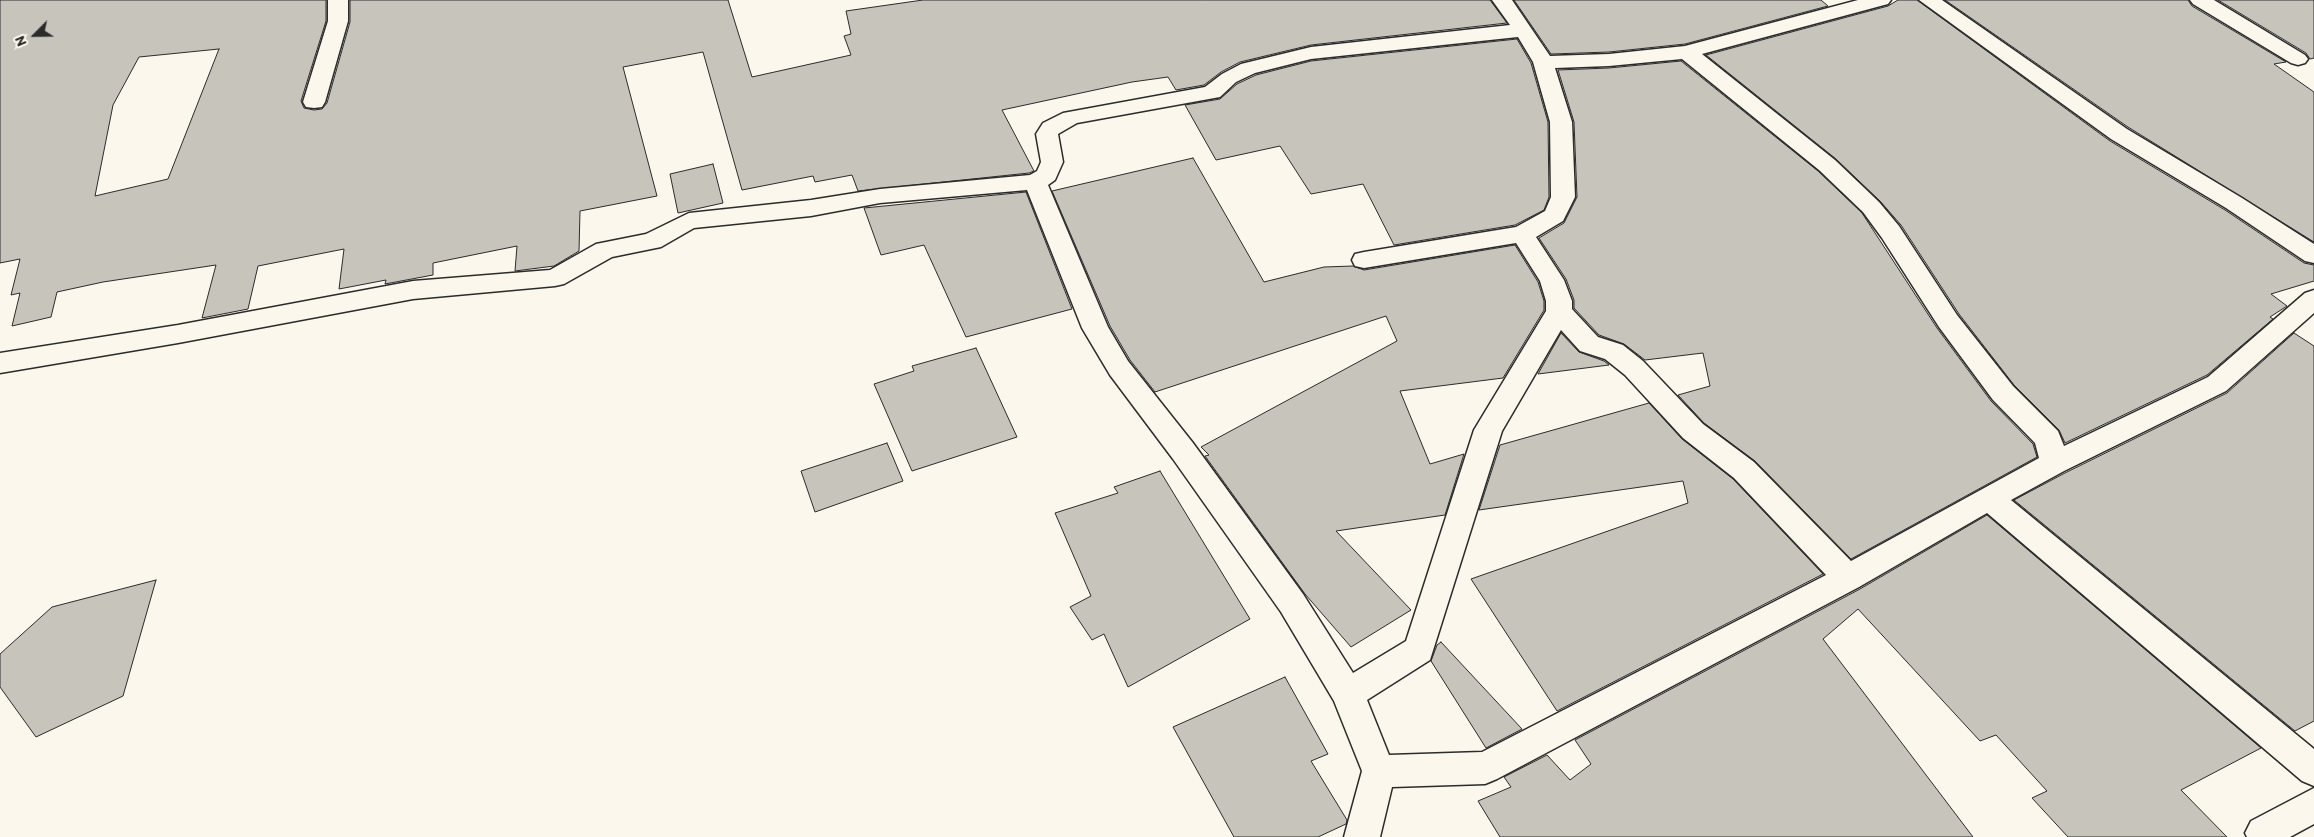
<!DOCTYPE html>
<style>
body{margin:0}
#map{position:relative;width:2314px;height:837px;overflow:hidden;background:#fbf7ec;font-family:Itim,sans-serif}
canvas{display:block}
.north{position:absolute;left:10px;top:10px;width:50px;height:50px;-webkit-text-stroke:4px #fbf7ec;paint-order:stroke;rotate:247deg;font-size:14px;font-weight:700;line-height:20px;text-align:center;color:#2b2b2b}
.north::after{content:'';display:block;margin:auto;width:18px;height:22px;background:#2b2b2b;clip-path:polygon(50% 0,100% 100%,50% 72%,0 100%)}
</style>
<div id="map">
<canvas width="2314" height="837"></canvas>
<div class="north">N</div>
</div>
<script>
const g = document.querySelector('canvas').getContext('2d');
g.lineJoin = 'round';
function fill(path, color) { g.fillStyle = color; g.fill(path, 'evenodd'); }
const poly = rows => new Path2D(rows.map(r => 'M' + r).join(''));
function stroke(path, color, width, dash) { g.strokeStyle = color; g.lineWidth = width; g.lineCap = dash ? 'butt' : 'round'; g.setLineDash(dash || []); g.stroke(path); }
const building = poly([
 [0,0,326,0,326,21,301,101,304,108,314,110,322,109,327,103,350,22,350,0,728,0,752,77,851,55,844,36,851,34,846,11,923,0,1490,0,1507,23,1311,45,1240,62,1221,72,1204,85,1176,90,1168,77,1132,82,1002,110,1034,171,1029,173,858,191,852,175,815,182,813,176,742,190,703,52,623,67,657,196,580,211,579,251,554,266,515,271,517,246,433,263,433,275,385,284,386,280,339,289,344,249,258,266,248,309,202,318,216,265,103,282,57,292,51,317,12,326,20,293,11,295,20,259,0,263,0,0],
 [219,49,168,179,95,196,113,105,139,57,219,49],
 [1514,0,1821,0,1828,6,1685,44,1609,52,1551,54,1514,0],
 [1898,0,1917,0,2110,141,2225,210,2304,263,2314,265,2314,281,2271,294,2287,306,2270,317,2273,319,2207,375,2065,443,2059,430,2014,385,1959,314,1901,225,1880,201,1836,159,1706,55,1888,6,1898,0],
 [1945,0,2188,0,2192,6,2286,62,2274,64,2314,92,2314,242,2128,127,1945,0],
 [2218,0,2314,0,2314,58,2310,59,2306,53,2218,0],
 [1517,39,1531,63,1548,122,1549,197,1544,210,1515,225,1394,245,1363,184,1311,194,1280,146,1216,160,1185,105,1220,99,1237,84,1256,75,1311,61,1517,39],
 [1681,61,1818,171,1862,213,1937,328,1991,401,2033,444,2037,457,1851,559,1755,461,1704,423,1678,395,1710,386,1703,353,1645,360,1624,344,1599,335,1574,308,1574,300,1566,279,1539,238,1564,223,1577,197,1574,122,1558,70,1609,68,1681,61],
 [1193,158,1264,282,1324,267,1353,266,1364,270,1515,245,1538,282,1544,301,1544,310,1503,378,1400,391,1430,464,1464,454,1445,515,1336,531,1411,610,1351,647,1305,594,1205,456,1209,455,1201,447,1397,341,1386,316,1155,392,1130,360,1110,326,1052,191,1193,158],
 [713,164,723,203,678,213,670,174,713,164],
 [1026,192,1072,309,966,337,924,245,881,255,864,208,1026,192],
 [1561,333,1579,352,1604,361,1609,365,1538,374,1561,333],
 [2294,333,2314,346,2314,721,2295,731,2014,500,2065,473,2227,393,2294,333],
 [976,348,1017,437,912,471,874,384,914,371,912,366,976,348],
 [1649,403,1682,439,1733,479,1823,574,1557,711,1471,579,1688,503,1683,481,1479,510,1500,445,1649,403],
 [887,443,903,481,815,512,801,471,887,443],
 [1160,471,1250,619,1128,687,1104,634,1092,640,1070,607,1091,596,1055,513,1118,493,1114,487,1160,471],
 [1987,515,2261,748,2181,790,2227,837,2068,837,2032,798,2047,791,1996,735,1980,741,1858,609,1823,639,1973,837,1500,837,1478,801,1511,787,1504,777,1547,755,1570,780,1591,764,1575,740,1860,589,1987,515],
 [156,580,123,696,36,737,0,687,0,654,52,607,156,580],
 [1441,642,1522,729,1486,748,1431,661,1437,645,1441,642],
 [1285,677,1328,754,1311,761,1347,820,1346,824,1318,837,1234,837,1173,727,1285,677]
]);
const minor = poly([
 [328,0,348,0,348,21,325,102,322,107,314,108,306,107,303,102,328,21,328,0],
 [1492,0,1512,0,1550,56,1609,54,1685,46,1858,0,1891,0,1888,4,1702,54,1835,160,1879,202,1899,226,1957,315,2013,386,2058,431,2064,446,2208,377,2305,293,2314,290,2314,313,2226,391,2064,471,2011,500,2314,749,2314,786,2302,781,1987,513,1859,587,1497,779,1485,784,1392,787,1380,837,1344,837,1362,771,1334,701,1281,612,1173,459,1110,375,1082,328,1027,190,880,203,811,216,694,228,661,247,612,257,564,284,555,286,413,299,178,343,0,373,0,353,178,325,413,281,550,270,596,244,646,234,689,213,811,200,880,189,1030,175,1037,171,1041,162,1036,134,1043,123,1063,113,1205,87,1222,74,1241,64,1311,47,1510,25,1492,0],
 [1518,37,1533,62,1550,122,1551,197,1545,211,1516,227,1364,252,1355,254,1352,260,1355,266,1364,268,1516,243,1540,281,1546,301,1546,311,1474,430,1406,641,1353,673,1303,594,1193,443,1128,361,1108,327,1048,185,1055,180,1063,162,1058,134,1077,123,1220,97,1236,82,1255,73,1311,59,1518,37],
 [1682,59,1819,170,1863,212,1882,238,1939,327,1993,400,2035,443,2039,458,1851,561,1754,462,1703,424,1643,361,1623,345,1598,337,1572,309,1572,301,1564,280,1536,237,1563,221,1575,197,1572,122,1555,68,1609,66,1682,59],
 [1561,330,1580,351,1605,359,1625,375,1683,438,1734,478,1826,575,1482,752,1389,755,1367,700,1430,660,1502,431,1561,330],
 [1919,0,1942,0,2127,129,2242,198,2314,244,2314,263,2305,261,2226,208,2111,139,1919,0],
 [2190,0,2214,0,2305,55,2308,59,2305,63,2298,65,2291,63,2193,4,2190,0],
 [2314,788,2314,824,2290,837,2247,837,2245,833,2251,821,2314,788]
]);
fill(building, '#c7c4bc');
stroke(building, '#2b2b2b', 1);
stroke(minor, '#2b2b2b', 3);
fill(minor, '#fbf7ec');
</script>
